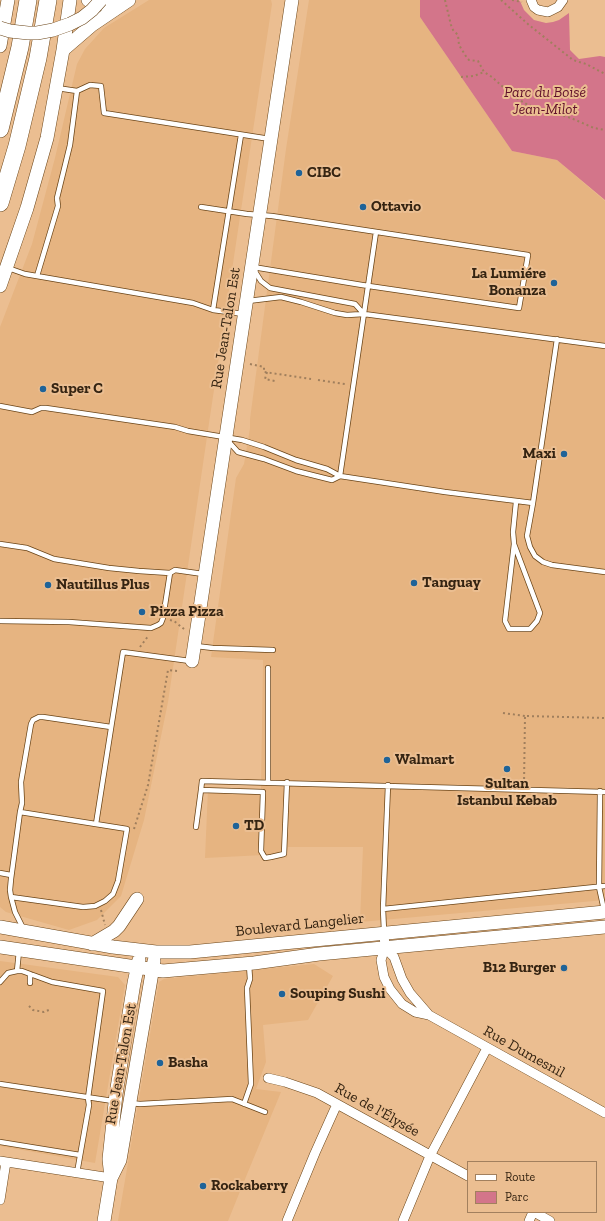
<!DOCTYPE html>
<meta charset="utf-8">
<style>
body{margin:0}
#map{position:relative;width:605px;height:1221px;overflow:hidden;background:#ebbe91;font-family:"Zilla Slab",serif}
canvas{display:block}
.legend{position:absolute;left:467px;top:1161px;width:130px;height:52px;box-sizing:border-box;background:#ebbe91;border:1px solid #a2805e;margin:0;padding:5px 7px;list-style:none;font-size:12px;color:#352412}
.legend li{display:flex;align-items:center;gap:8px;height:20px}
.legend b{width:20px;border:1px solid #a2805e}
</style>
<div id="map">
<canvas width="605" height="1221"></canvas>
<ul class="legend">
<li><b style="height:5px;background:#fff"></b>Route</li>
<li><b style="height:11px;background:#d3758a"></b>Parc</li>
</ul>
</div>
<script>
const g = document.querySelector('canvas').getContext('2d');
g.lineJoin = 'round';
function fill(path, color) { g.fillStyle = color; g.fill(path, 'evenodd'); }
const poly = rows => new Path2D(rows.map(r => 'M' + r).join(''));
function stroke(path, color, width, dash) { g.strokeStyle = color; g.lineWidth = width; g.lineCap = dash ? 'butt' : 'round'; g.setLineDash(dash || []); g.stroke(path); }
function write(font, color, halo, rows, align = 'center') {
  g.font = font + ' "Zilla Slab",serif'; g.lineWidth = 4; g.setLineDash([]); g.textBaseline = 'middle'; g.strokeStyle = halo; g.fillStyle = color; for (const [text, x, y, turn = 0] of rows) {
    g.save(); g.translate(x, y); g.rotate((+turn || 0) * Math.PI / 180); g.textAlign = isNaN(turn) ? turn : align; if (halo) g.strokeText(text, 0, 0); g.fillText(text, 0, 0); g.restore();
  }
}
const built = poly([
 [149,0,271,0,272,4,209,423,168,702,144,820,121,896,97,920,69,930,6,912,0,907,0,327,32,244,55,158,77,64,85,49,104,28],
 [309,0,420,0,420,17,512,151,557,160,605,201,605,900,360,922,363,847,288,847,287,858,283,854,205,858,208,789,261,790,263,660,211,657,236,478,244,464,250,428,250,419,286,149],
 [0,961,118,977,125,985,95,1163,0,1146],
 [314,964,333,976,308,1020,263,1025,266,1062,256,1089,281,1092,243,1184,228,1221,118,1221,159,982,164,979]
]);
const green = poly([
 [420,0,518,0,520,1,524,10,534,20,546,23,553,22,559,20,569,13,570,50,579,59,600,56,605,57,605,200,557,160,512,151,420,17]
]);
const path = poly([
 [445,0,451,25,453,30,458,35,459,45,467,58,469,60,478,61,484,72,492,77,513,96,528,105,571,118,594,128,605,130],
 [501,0,529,25,573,60,586,64,605,74],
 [512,0,522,2],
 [461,77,474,76,484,72],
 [250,364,264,367,264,372,311,379],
 [267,372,265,379,275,381],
 [318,380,345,384],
 [170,620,174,621,184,629],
 [140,647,149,635],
 [503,713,525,716],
 [524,784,525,716,605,718],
 [134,829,148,785,168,670,177,671],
 [101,910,105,925],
 [29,1006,33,1010,44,1012,51,1009]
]);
const lane = poly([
 [57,88,77,91,90,85,101,86,104,113,270,139],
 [201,207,247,214,272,216,528,255,519,308,362,285,253,267],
 [8,268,25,274,193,303,213,310,244,314],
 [254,270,261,281,270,288,355,304,364,314],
 [37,276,58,206,57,198,70,145,77,91],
 [248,301,281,297,301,302,335,313,347,315,364,314,605,346],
 [213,310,241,135],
 [557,339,533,503,527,536,530,547,535,556,543,562,552,565,605,572],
 [0,406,32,412,41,408,46,408,175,427,188,431,242,440,264,447,296,460,327,469,340,476,445,492,533,503],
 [228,441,238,452,264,459,296,471,332,480,340,476],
 [340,476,376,232],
 [0,544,27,548,54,559,109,568,139,571,170,573,175,570,203,574],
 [514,544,540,613,537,621,530,629,509,629,505,621,514,544,513,532,516,502],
 [0,621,69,622,151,628,158,625,161,623,163,618,170,573],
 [196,646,213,648,273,650],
 [268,668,268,782],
 [201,790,202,781,605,792],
 [600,791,599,887,604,910],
 [20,812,22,803,21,782,31,724,33,720,39,717,43,717,111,727],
 [96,824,123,652,190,661],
 [196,827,201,790,263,792,261,851,265,858,271,857,284,854,287,782],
 [0,873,11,875],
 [11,897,83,907,95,906,105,901,113,894,118,881,127,829,20,812,11,879,10,890,11,897,15,912,23,928],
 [383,909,605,886],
 [384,931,383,909,388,785],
 [17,971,19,951],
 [0,982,8,973,17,971,22,971,52,982,103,991,88,1098,89,1105,77,1173],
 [30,983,30,974],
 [0,1084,113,1101],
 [130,1103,140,1104,232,1099,265,1112],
 [244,1104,251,1084,247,988,250,979,249,965],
 [0,1142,80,1155]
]);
const street = poly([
 [531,0,534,7,538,10,548,12,558,7,563,0],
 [384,933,385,948,381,960,384,977,390,989,402,1004,415,1012,429,1015,605,1113],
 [385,948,394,957,402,979,410,993,429,1015],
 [268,1078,285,1082,317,1093,468,1176],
 [0,1161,111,1178],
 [0,1200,6,1162],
 [534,1212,550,1221],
 [287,1221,315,1153,337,1104],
 [403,1221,430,1156,487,1048],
 [529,1221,533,1212]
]);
const secondary = poly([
 [88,0,95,4,100,4,113,0],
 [0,46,8,0],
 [63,50,92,25,129,0],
 [0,286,27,208,47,138,63,50,70,0],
 [192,661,292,0],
 [0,927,113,947,156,952,190,952,605,912],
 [92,944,114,931,119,926,137,899],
 [0,947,163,971,254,963,319,954,605,927],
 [111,1178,120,1160,154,961],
 [104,1221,111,1178,109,1159,116,1094,134,983,139,960]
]);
const highway = poly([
 [0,129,20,47,28,0],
 [0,203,17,146,38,58,48,0]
]);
const secondaryBridge = poly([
 [0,28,10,31,28,33,37,33,53,30,70,24,82,18,92,10,101,0]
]);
const markers = [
 [299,173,4,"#1f6398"],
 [363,207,4,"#1f6398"],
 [554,283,4,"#1f6398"],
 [43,389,4,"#1f6398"],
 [564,454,4,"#1f6398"],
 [414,583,4,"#1f6398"],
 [48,585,4,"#1f6398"],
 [142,612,4,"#1f6398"],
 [387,760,4,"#1f6398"],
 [507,769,4,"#1f6398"],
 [236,826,4,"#1f6398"],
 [564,968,4,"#1f6398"],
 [282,994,4,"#1f6398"],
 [160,1063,4,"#1f6398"],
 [203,1186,4,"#1f6398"]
];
const parkNames = [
 ["Parc du Boisé",545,93],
 ["Jean-Milot",545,110]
];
const poiNames = [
 ["CIBC",307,173],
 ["Ottavio",371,207],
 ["La Lumiére",546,274,"right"],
 ["Bonanza",546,291,"right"],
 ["Super C",51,389],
 ["Maxi",556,454,"right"],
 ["Tanguay",422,583],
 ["Nautillus Plus",56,585],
 ["Pizza Pizza",150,612],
 ["Walmart",395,760],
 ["Sultan",507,784,"center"],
 ["Istanbul Kebab",507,801,"center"],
 ["TD",244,826],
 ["B12 Burger",556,968,"right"],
 ["Souping Sushi",290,994],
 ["Basha",168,1063],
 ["Rockaberry",211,1186]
];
const streetNames = [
 ["Rue Jean-Talon Est",226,328,-81],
 ["Boulevard Langelier",300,925,-6],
 ["Rue Dumesnil",524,1052,29],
 ["Rue Jean-Talon Est",121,1064,-80],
 ["Rue de l'Élysée",377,1110,29]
];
fill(built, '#e6b481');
fill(green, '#d3758a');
stroke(lane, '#6b4518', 6);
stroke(street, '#6b4518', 10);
stroke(secondary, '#6b4518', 14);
stroke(highway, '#6b4518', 18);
stroke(path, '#a07f5d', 2, [2, 3]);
stroke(lane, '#fff', 4.5);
stroke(street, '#fff', 9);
stroke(secondary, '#fff', 13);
stroke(highway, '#fff', 17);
stroke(secondaryBridge, '#6b4518', 14, []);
stroke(secondaryBridge, '#fff', 13);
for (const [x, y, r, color] of markers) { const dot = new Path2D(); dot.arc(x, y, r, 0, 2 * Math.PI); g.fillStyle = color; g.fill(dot); stroke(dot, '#ebbe91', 1.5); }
write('italic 15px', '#60102b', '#ebbe91', parkNames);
write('bold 15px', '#352412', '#ebbe91', poiNames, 'left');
write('15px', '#352412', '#ebbe91', streetNames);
</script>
